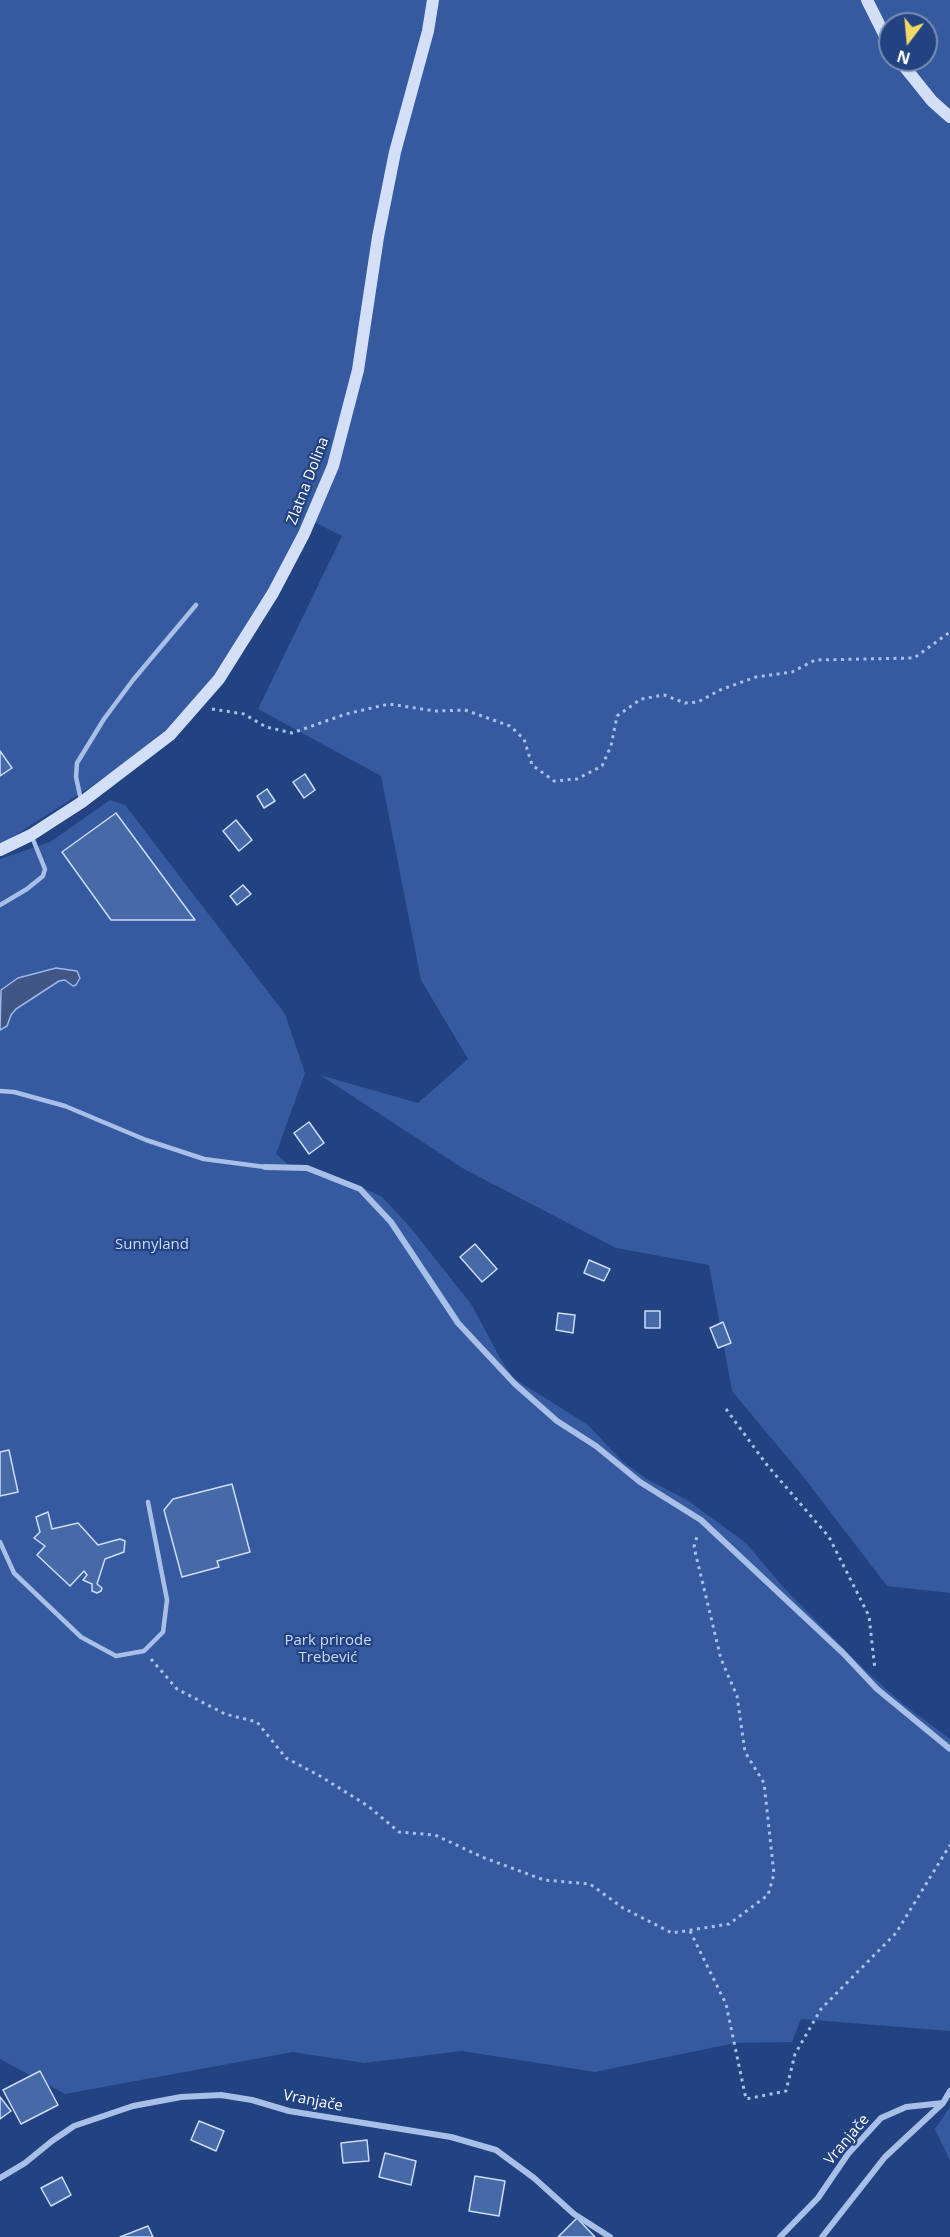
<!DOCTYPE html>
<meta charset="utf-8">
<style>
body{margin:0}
#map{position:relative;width:950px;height:2237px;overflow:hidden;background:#224281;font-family:"Open Sans",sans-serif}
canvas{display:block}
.north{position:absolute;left:878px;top:12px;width:60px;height:60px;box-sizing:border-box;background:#224281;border:2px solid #7a8eb3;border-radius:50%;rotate:196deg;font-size:16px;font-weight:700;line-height:24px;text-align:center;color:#fff}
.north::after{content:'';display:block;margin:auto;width:21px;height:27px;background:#f3d96a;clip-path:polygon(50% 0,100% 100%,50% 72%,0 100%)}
</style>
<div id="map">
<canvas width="950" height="2237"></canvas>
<div class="north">N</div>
</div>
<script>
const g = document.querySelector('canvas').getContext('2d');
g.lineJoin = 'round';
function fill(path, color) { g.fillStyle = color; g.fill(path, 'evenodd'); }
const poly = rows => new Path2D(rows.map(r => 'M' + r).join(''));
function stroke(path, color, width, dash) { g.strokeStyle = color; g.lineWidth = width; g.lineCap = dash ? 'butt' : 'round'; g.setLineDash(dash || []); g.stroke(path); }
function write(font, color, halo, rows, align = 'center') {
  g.font = font + ' "Open Sans",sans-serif'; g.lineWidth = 4.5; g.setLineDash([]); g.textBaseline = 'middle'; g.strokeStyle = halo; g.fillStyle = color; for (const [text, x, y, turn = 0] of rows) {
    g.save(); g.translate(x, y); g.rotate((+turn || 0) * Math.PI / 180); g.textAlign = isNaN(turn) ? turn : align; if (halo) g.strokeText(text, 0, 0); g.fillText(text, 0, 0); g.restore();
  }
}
const green = poly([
 [0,0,950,0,950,1593,887,1586,802,1475,732,1391,709,1265,616,1248,464,1169,320,1075,418,1103,468,1059,421,980,381,776,258,709,342,536,310,520,224,668,165,735,89,788,0,845],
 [890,24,926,24,926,60,890,60],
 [110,800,125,805,285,1014,305,1073,276,1154,289,1165,332,1176,362,1187,382,1197,410,1227,471,1304,499,1356,513,1378,588,1425,623,1462,647,1479,687,1500,746,1543,783,1587,865,1670,903,1704,950,1739,950,2031,801,2019,792,2042,735,2043,595,2072,462,2051,364,2063,293,2052,65,2094,0,2059,0,859,50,842],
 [950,2107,950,2161,935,2129]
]);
const water = poly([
 [56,968,77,971,80,978,76,985,73,986,65,980,59,981,16,1009,11,1015,7,1026,0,1030,1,990,18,978,56,968]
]);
const building = poly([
 [0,751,12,768,0,776,0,751],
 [305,774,315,790,304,798,293,782,305,774],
 [267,789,275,801,264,808,257,796,267,789],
 [116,813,195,920,111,920,62,852,116,813],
 [236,820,252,840,239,851,223,831,236,820],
 [243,885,251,894,237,905,230,896,243,885],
 [309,1122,324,1143,309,1154,294,1133,309,1122],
 [475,1244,497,1269,482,1282,460,1257,475,1244],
 [589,1260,610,1269,604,1281,584,1273,589,1260],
 [645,1311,660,1311,660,1328,645,1328,645,1311],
 [558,1313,575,1315,573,1333,556,1330,558,1313],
 [723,1322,731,1343,718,1348,710,1328,723,1322],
 [9,1450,18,1492,0,1496,0,1452,9,1450],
 [232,1484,250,1552,217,1561,219,1567,182,1577,164,1510,173,1499,232,1484],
 [48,1512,52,1529,78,1523,98,1545,120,1539,125,1541,124,1552,105,1559,97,1584,102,1588,101,1591,97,1593,92,1591,92,1584,83,1580,87,1575,84,1571,70,1586,37,1555,45,1546,34,1538,40,1532,36,1517,48,1512],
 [40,2071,58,2105,21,2124,3,2090,40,2071],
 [0,2097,11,2111,0,2119,0,2097],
 [199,2121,224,2131,216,2151,191,2140,199,2121],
 [367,2140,369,2161,343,2163,341,2143,367,2140],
 [385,2153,416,2161,411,2185,379,2177,385,2153],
 [475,2176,505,2181,499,2216,469,2211,475,2176],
 [62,2177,71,2195,51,2206,41,2188,62,2177],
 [577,2218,595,2237,558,2237,577,2218],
 [148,2226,153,2237,120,2237,148,2226]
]);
const path = poly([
 [212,709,244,714,266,727,292,733,346,714,389,704,435,711,465,710,510,726,524,739,532,765,554,781,577,779,602,766,611,746,617,716,641,699,664,695,685,703,698,702,720,690,756,677,792,672,815,660,914,658,950,632],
 [726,1409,767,1465,829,1537,869,1616,875,1670],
 [151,1659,177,1689,225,1714,257,1722,286,1758,320,1776,368,1806,399,1832,435,1835,482,1857,544,1880,590,1884,623,1908,672,1933,729,1924,768,1895,774,1874,764,1783,745,1752,737,1696,721,1659,694,1547,698,1533],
 [690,1931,726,2004,746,2099,786,2091,795,2054,821,2009,896,1933,950,1845]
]);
const lane = poly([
 [81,800,76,777,77,763,104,719,133,680,196,605],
 [0,905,27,889,43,876,45,869,32,837],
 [0,1091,14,1092,65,1106,146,1140,204,1159,265,1167],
 [0,1542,14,1573,81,1637,116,1656,144,1651,163,1632,167,1600,148,1502]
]);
const street = poly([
 [265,1167,307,1168,360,1189,391,1222,458,1323,515,1384,557,1421,596,1446,640,1482,701,1520,843,1653,877,1689,950,1749],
 [0,2178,25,2163,52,2141,74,2126,133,2106,181,2097,221,2095,252,2100,289,2111,451,2137,496,2150,534,2178,574,2214,610,2237],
 [780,2237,818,2198,848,2154,881,2118,906,2107,943,2103,950,2091],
 [822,2237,885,2157,943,2103]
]);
const secondary = poly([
 [867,0,890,46],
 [899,60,932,101,950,117],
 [0,850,31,835,82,802,170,735,219,679,273,593,304,534,333,466,358,370,378,237,395,152,428,31,433,0]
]);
const streetNames = [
 ["Zlatna Dolina",308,481,-69],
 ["Vranjače",313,2101,11],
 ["Vranjače",847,2140,-50]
];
const parkNames = [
 ["Sunnyland",152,1245],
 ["Park prirode",328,1641],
 ["Trebević",328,1658]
];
fill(green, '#365a9f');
fill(water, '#405786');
stroke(water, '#9cb8e9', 1.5);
fill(building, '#4669a8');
stroke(building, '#ccdbf6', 1.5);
stroke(path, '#a8bfe7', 3, [3, 4.5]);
stroke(lane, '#a8bfe7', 4.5);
stroke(street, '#a8bfe7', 6);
stroke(secondary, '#d3dff6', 12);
write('15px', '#fff', '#224281', streetNames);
write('15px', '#ccdbf6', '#224281', parkNames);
</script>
